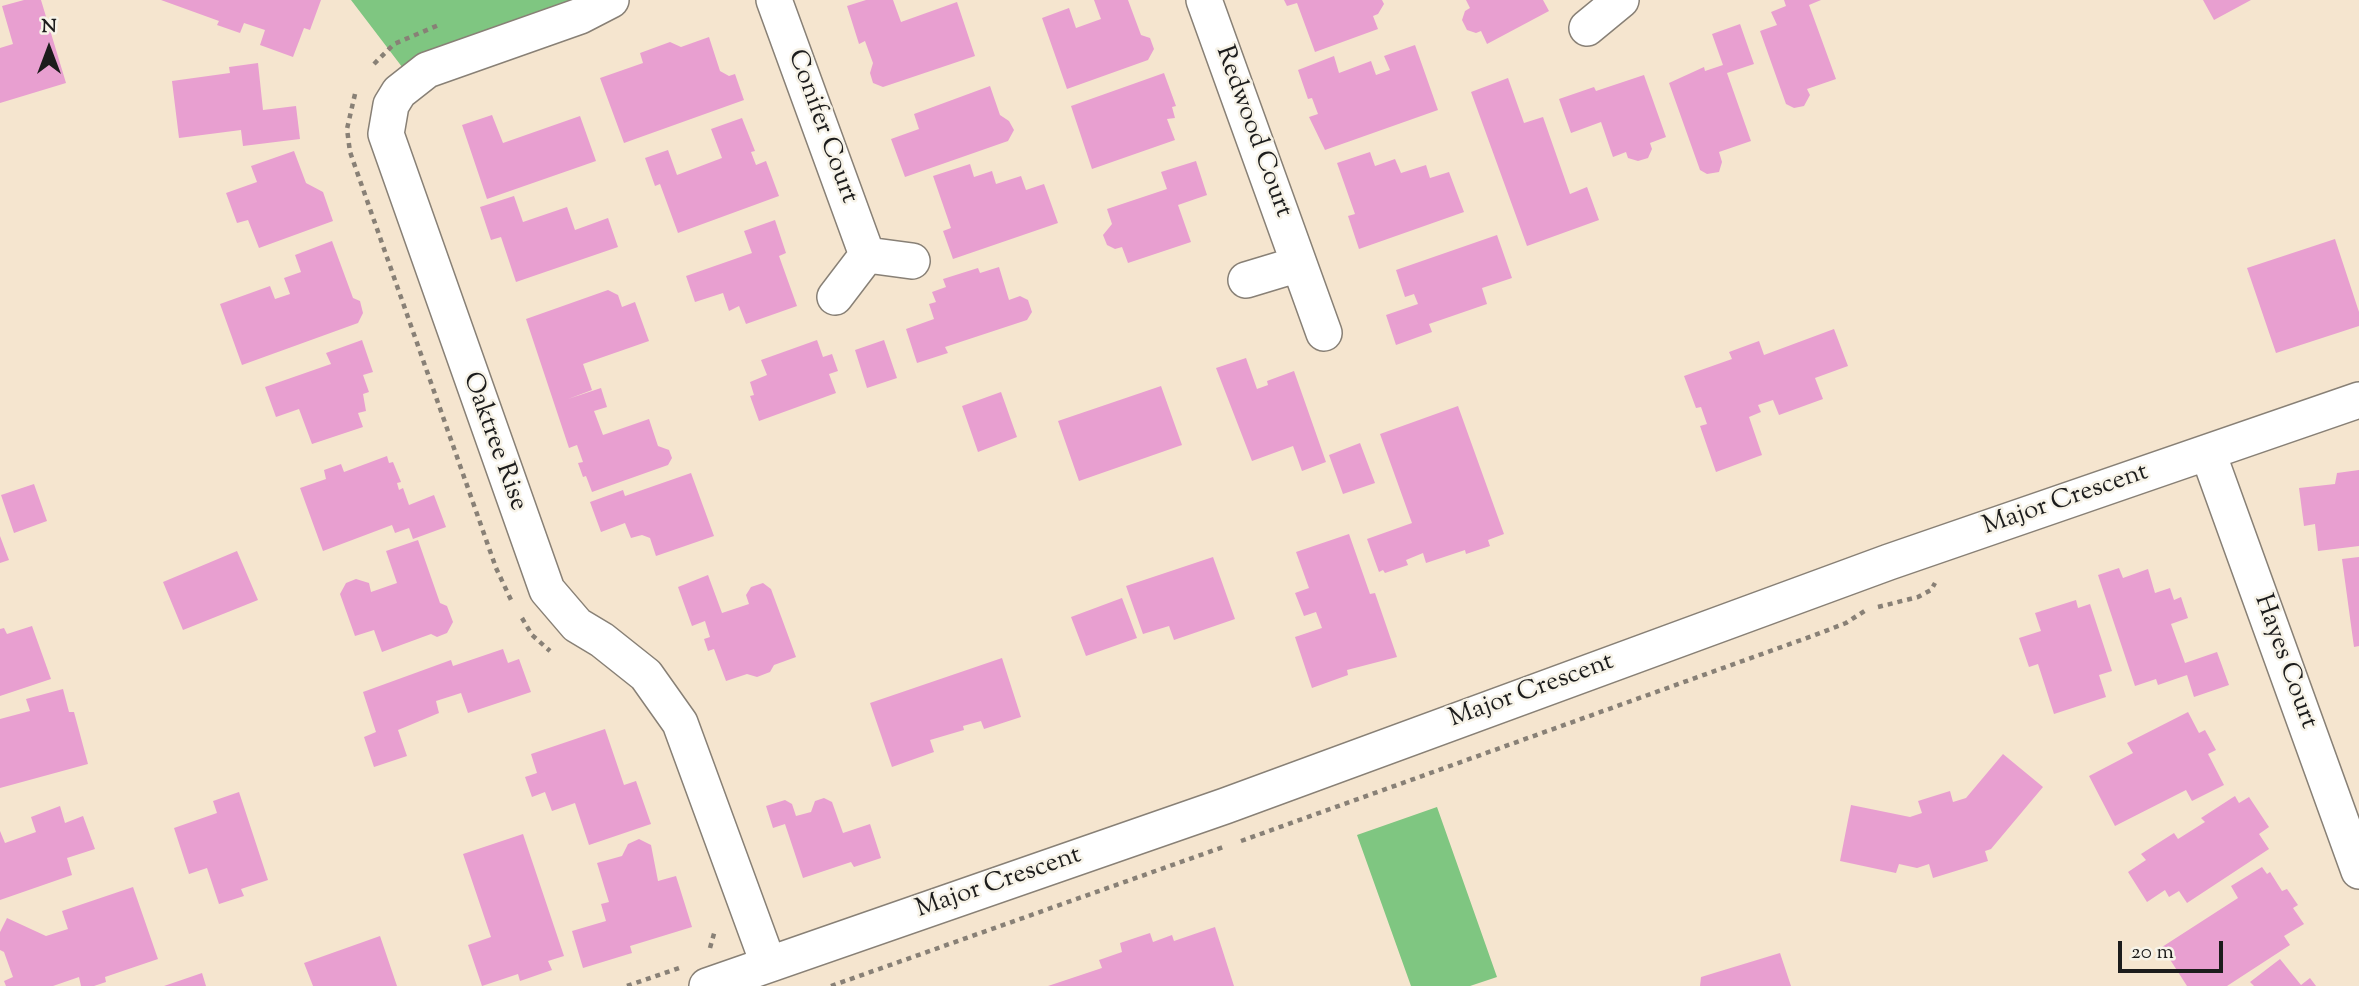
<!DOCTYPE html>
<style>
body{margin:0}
#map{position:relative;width:2359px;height:986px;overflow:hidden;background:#f5e5cf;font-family:"Sorts Mill Goudy",serif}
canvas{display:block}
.north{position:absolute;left:14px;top:14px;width:70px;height:70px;-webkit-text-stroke:5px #f7f3e8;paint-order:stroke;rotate:0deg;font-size:19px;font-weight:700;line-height:28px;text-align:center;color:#1c1c1c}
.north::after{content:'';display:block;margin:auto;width:24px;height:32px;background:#1c1c1c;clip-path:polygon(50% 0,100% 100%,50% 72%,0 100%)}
.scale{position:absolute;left:2118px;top:941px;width:105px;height:32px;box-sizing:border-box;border:4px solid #1c1c1c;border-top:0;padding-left:9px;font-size:21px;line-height:24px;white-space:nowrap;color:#1c1c1c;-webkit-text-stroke:5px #f7f3e8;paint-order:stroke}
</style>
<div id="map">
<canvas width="2359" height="986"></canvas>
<div class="north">N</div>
<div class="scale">20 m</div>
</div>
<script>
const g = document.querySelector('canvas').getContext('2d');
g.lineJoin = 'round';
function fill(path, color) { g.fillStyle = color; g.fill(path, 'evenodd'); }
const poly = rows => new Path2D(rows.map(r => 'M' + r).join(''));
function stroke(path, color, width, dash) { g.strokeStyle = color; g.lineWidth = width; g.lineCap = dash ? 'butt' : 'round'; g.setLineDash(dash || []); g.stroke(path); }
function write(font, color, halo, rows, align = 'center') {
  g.font = font + ' "Sorts Mill Goudy",serif'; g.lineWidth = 5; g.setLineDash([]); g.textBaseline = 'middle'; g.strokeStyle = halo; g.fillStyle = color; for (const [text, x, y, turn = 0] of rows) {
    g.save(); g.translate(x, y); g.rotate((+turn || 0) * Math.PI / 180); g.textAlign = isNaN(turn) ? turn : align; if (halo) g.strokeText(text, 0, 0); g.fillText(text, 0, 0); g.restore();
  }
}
const green = poly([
 [351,0,575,0,412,80],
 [1437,807,1497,977,1470,986,1411,986,1357,835]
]);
const building = poly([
 [24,0,41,0,66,83,0,103,0,48,13,44,2,6],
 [161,0,321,0,310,30,304,28,293,57,260,45,265,30,244,23,240,33,217,25,219,21],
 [866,0,893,0,901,22,957,2,975,56,883,87,873,83,870,73,873,63,865,41,859,44,847,6],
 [1094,0,1128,0,1141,35,1150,38,1154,49,1148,60,1067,89,1042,18,1069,8,1076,28,1101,19],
 [1284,0,1382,0,1384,4,1378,14,1373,16,1378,29,1315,52,1297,3,1287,6],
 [1466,0,1543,0,1549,11,1487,44,1481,31,1476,33,1467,30,1462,20,1465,11,1470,8],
 [1784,0,1821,0,1809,5,1836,79,1807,89,1810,95,1804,106,1794,108,1786,104,1760,31,1777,25,1771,12,1786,6],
 [2203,0,2251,0,2214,20],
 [1740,24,1754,64,1727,73,1751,141,1719,152,1722,162,1719,172,1707,174,1700,170,1669,83,1704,67,1705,71,1723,65,1712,34],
 [709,37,720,71,729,76,735,74,744,100,624,143,600,78,643,63,640,53,670,42,681,47],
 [1415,45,1438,110,1325,150,1309,117,1318,114,1312,98,1308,99,1298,70,1334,56,1339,73,1371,61,1376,75,1390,70,1384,56],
 [258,63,263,110,296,106,300,139,243,146,241,130,179,138,172,81,230,73,229,67],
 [1164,73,1176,106,1172,107,1175,118,1167,119,1175,140,1092,169,1071,106],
 [1644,75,1666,137,1650,143,1652,149,1648,158,1638,161,1628,158,1626,152,1613,157,1601,122,1571,133,1559,99,1594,87,1596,91],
 [1508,78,1524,123,1543,117,1570,194,1587,187,1599,220,1527,246,1471,92],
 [990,86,1000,115,1009,121,1014,130,1008,141,905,177,891,139,919,129,914,114],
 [492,115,503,143,580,116,596,161,487,199,462,125],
 [742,118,755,151,751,152,756,165,766,161,779,196,678,233,660,184,655,186,645,158,668,150,677,175,722,158,711,129],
 [294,151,306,183,323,192,333,221,259,248,248,220,237,223,226,193,257,182,251,166],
 [1370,152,1375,166,1395,159,1401,173,1426,165,1430,178,1449,172,1464,212,1359,249,1348,216,1355,214,1337,163],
 [1196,161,1207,195,1178,205,1191,242,1128,263,1122,247,1115,249,1107,245,1103,235,1112,224,1107,209,1167,189,1161,172],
 [970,164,974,177,992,171,996,184,1021,176,1026,190,1044,184,1058,223,953,259,943,231,951,228,933,176],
 [514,196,523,222,567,207,575,230,608,218,618,247,516,282,501,237,491,240,480,207],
 [775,220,786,253,779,256,797,306,746,324,739,306,729,311,723,293,695,302,686,276,752,253,744,231],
 [1497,235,1512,278,1482,288,1487,304,1429,324,1432,332,1396,345,1386,315,1418,304,1414,294,1405,297,1396,270],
 [2335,239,2359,312,2359,326,2276,353,2247,268],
 [332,241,353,298,360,301,363,313,358,323,242,365,220,304,270,286,275,299,290,294,284,278,301,272,295,255],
 [999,267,1009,300,1020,296,1028,300,1032,312,1027,320,945,347,948,353,917,363,906,329,934,319,929,304,936,302,932,292,946,287,943,279,978,268,980,273],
 [608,290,618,295,622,307,635,302,649,341,583,364,592,390,568,399,601,388,607,407,594,411,603,435,649,419,658,446,669,450,672,458,668,465,592,492,586,476,583,477,578,463,583,462,577,445,569,448,526,319],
 [1834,329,1848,366,1815,378,1823,399,1779,415,1773,400,1758,405,1761,412,1749,417,1762,455,1716,472,1700,426,1707,424,1701,407,1696,408,1684,376,1732,359,1729,352,1759,341,1764,355],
 [362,340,373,372,363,375,369,392,363,394,366,411,358,413,363,427,312,444,299,409,276,417,265,387,331,364,326,353],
 [817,340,823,357,832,354,838,371,829,374,836,393,759,421,750,396,754,395,750,382,767,375,761,360],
 [884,340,897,378,867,388,855,350],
 [1246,358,1257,389,1268,385,1267,381,1294,371,1326,462,1302,471,1293,446,1252,461,1216,368],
 [1161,386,1182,445,1079,481,1058,421],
 [1001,392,1017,437,978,452,962,406],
 [1458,406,1504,534,1488,540,1490,546,1466,554,1465,550,1426,563,1423,553,1406,560,1408,565,1385,573,1383,570,1379,572,1367,539,1412,523,1380,434],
 [1360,443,1375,483,1343,494,1329,455],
 [387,456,389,463,393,462,401,482,397,483,399,490,403,488,409,505,434,495,446,527,413,539,409,528,395,533,392,525,323,551,300,488,326,479,324,470,341,464,344,472],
 [2359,470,2359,546,2318,551,2315,524,2304,526,2299,488,2335,484,2337,473],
 [691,473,714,536,656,556,650,538,642,535,631,538,625,523,601,532,590,502,623,490,625,496],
 [34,484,47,521,14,533,1,495],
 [1349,534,1370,594,1375,593,1397,657,1347,670,1348,675,1312,688,1295,637,1322,628,1316,612,1304,616,1295,593,1309,588,1296,552],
 [0,536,9,560,0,563],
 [418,540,440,603,447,606,453,622,447,633,437,637,431,634,382,652,374,630,355,636,340,594,346,583,356,579,369,583,371,592,397,583,386,551],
 [237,551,258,600,183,630,163,582],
 [1213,557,1235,619,1174,640,1169,626,1143,634,1126,586],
 [2359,557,2359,646,2354,647,2342,559],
 [2119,568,2123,578,2148,569,2155,593,2170,588,2174,600,2181,597,2188,618,2171,624,2185,663,2217,652,2229,685,2194,697,2187,675,2158,685,2156,679,2135,686,2098,575],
 [708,575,722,613,749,604,746,595,751,587,763,583,771,589,796,657,774,665,770,672,757,677,747,674,726,681,714,649,708,651,704,639,710,637,705,621,692,626,678,587],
 [1122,598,1137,638,1086,656,1071,617],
 [2076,600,2078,608,2090,604,2112,671,2099,675,2106,697,2054,714,2038,664,2029,667,2019,638,2041,631,2035,613],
 [32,626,51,679,0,696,0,629,4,628,7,634],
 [503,649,508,663,519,659,531,692,468,713,461,693,436,701,439,713,398,730,407,756,374,767,364,737,376,732,363,692,451,660,453,666],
 [1002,658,1021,717,984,729,981,721,963,726,964,730,930,740,934,752,892,767,870,703],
 [63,689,69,712,74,712,88,764,0,788,0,719,30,711,26,699],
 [2188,712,2199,733,2205,730,2216,750,2208,754,2224,785,2192,801,2186,790,2115,826,2089,776,2133,753,2127,743],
 [605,729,624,785,636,781,651,824,589,845,575,803,552,811,545,792,532,797,525,777,537,773,531,754],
 [2003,754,2043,787,1991,849,1985,851,1988,861,1933,878,1929,864,1917,868,1899,864,1896,873,1840,861,1851,805,1910,817,1922,813,1918,801,1950,791,1953,802,1966,798],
 [239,792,268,880,241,889,244,896,219,904,207,868,189,874,174,828,217,813,213,801],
 [2235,796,2239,803,2249,797,2269,827,2259,834,2269,849,2187,903,2179,891,2169,897,2165,890,2147,902,2128,872,2146,860,2141,854,2174,833,2178,839,2205,822,2201,818],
 [824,798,832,802,843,833,870,824,881,858,854,867,851,862,803,878,785,824,773,828,766,806,785,800,792,804,796,816,811,812,815,801],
 [60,806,65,823,83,816,95,849,67,858,72,875,0,900,0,831,5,843,36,832,31,817],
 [523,834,564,956,548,961,552,970,520,981,518,974,482,986,468,945,491,937,463,854],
 [639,839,651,845,658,881,676,876,692,927,630,946,632,953,583,968,572,931,606,921,601,904,609,902,597,863,622,856,628,844],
 [2262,867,2267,874,2270,872,2282,891,2287,889,2298,905,2293,908,2304,924,2284,936,2290,945,2227,986,2187,986,2162,947,2238,898,2231,886],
 [133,887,158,959,105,977,106,982,94,986,81,986,79,977,53,986,6,986,4,981,13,977,4,952,0,950,0,932,7,918,46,936,68,929,62,911],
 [1215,927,1234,986,1048,986,1102,968,1099,960,1122,952,1120,943,1150,933,1153,942,1172,935,1174,941],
 [380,936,397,986,313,986,304,963],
 [1780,953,1791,986,1700,986,1701,977],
 [2280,959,2301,985,2310,978,2316,986,2254,986,2250,982],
 [202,973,206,986,164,986]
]);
const path = poly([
 [374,64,394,44,441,24],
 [355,94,347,129,350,152,496,568,512,602],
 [1878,607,1918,597,1931,590,1935,583],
 [522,618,532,635,550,651],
 [1241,841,1815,635,1846,623,1866,610],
 [710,948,715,930],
 [627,986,679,968],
 [831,986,1226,846]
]);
const minor = poly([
 [611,0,580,16,427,70,399,92,391,105,386,134,547,590,577,625,602,640,646,675,680,723,768,963],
 [774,0,867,255],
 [1204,0,1324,333],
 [1587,28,1621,0],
 [1246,280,1299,264],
 [835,297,867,255,912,261],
 [2208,453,2359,871],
 [707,986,1225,806,1889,562,2359,400]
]);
const streetNames = [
 ["Conifer Court",821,127,70],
 ["Redwood Court",1252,132,70],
 ["Oaktree Rise",493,442,70],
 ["Major Crescent",2066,501,-19],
 ["Hayes Court",2284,662,70],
 ["Major Crescent",1532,692,-20],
 ["Major Crescent",999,884,-19]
];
fill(green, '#7fc681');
fill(building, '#e89fd0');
stroke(minor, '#888076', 38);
stroke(path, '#888076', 4.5, [5, 5]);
stroke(minor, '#fff', 35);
write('26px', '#1c1c1c', '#f7f3e8', streetNames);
</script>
